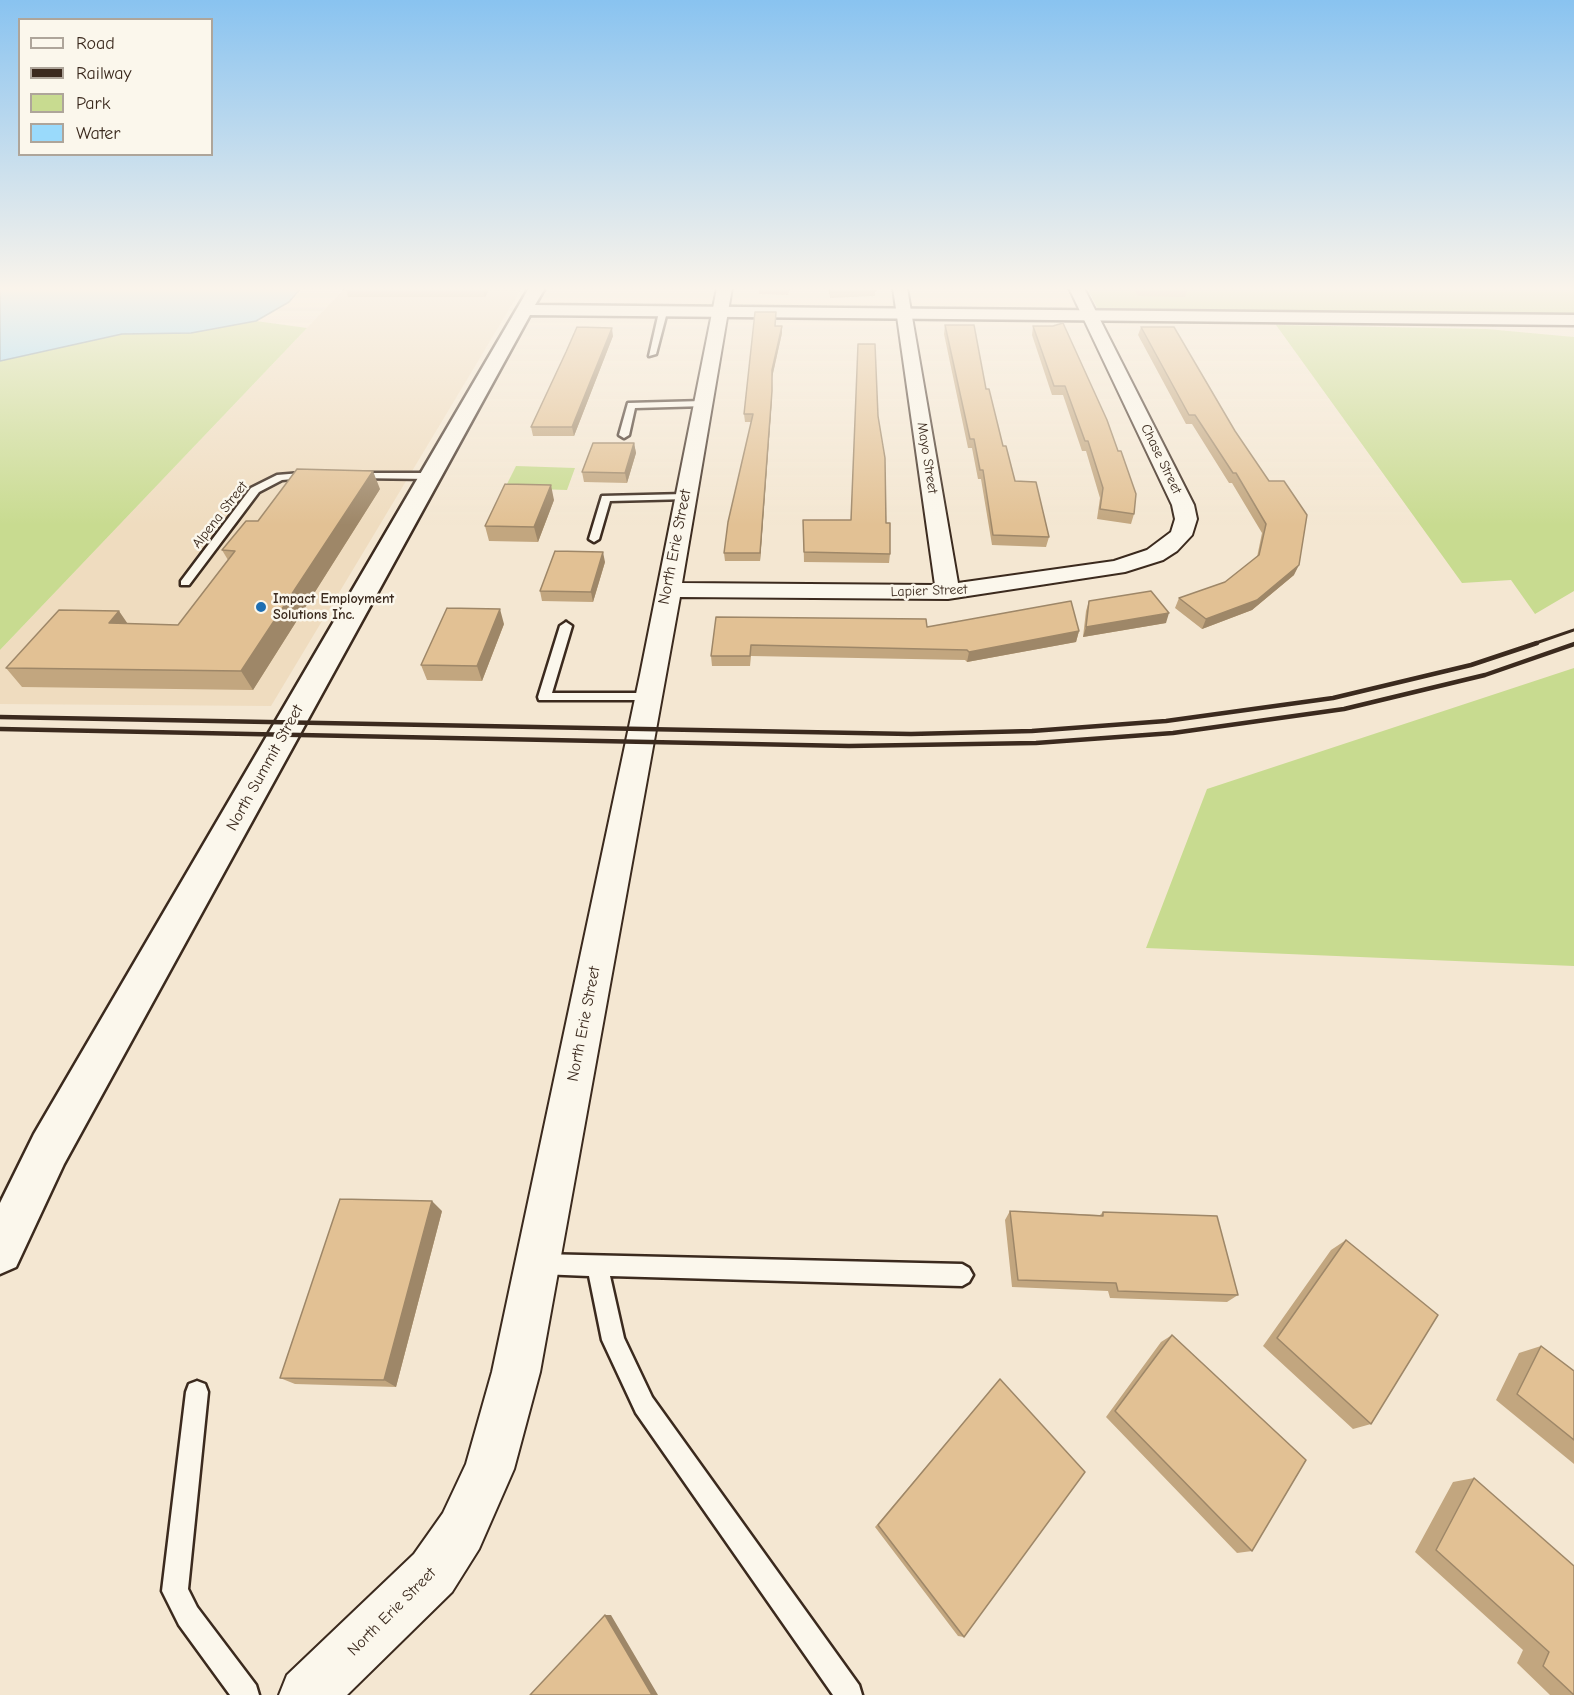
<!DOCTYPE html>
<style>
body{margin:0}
#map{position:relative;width:1574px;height:1695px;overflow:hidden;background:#f4e7d2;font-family:"Comic Neue",sans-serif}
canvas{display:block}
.legend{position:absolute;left:18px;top:18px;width:195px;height:138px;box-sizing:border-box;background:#fbf7ec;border:2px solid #aea59a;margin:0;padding:8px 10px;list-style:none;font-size:18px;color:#3b2a1e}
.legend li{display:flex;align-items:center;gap:12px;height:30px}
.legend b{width:30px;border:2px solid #aea59a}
</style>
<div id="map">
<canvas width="1574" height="1695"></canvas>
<ul class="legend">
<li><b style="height:8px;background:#fbf7ec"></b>Road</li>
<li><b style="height:8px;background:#3b2a1e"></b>Railway</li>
<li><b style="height:16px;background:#c8db90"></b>Park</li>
<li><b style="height:16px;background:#9adafb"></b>Water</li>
</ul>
</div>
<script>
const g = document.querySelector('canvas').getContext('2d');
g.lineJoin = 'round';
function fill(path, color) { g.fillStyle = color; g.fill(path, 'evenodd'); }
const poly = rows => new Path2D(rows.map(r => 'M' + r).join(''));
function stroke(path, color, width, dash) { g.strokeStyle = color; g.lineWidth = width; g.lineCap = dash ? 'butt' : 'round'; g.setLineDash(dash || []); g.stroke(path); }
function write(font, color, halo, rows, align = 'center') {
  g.font = font + ' "Comic Neue",sans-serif'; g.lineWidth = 5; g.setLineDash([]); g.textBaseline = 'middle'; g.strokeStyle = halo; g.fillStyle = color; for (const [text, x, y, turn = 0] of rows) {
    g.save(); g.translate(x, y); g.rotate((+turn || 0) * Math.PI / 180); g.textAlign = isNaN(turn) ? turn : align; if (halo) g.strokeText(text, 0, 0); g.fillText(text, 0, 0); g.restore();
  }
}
const built = poly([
 [345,288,522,288,271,706,0,704,0,650]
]);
const green = poly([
 [1087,288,1574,288,1574,320,1099,311],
 [256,321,307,328,0,650,0,361,122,334,191,333],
 [1276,325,1487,329,1574,337,1574,591,1535,614,1511,580,1462,583],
 [516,466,575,468,567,490,505,488],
 [1574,668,1574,966,1146,948,1207,789]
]);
const water = poly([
 [0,288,301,288,289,302,256,321,191,333,122,334,0,361,0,288]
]);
const lane = poly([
 [663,310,667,312,656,354,649,356,659,312,663,310],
 [703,401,707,404,706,406,635,408,629,435,624,438,619,435,628,403,703,401],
 [313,472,316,473,316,477,282,480,259,492,189,585,181,585,181,581,251,488,277,475,313,472],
 [352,473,430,473,435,476,430,479,355,478,352,477,352,473],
 [685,494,689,495,689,499,610,501,599,539,594,542,589,539,602,496,685,494],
 [566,622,572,626,552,693,648,693,653,694,654,697,653,700,539,700,538,697,560,626,566,622],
 [540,1254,962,1264,969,1268,973,1275,969,1282,962,1286,610,1276,624,1338,652,1397,859,1685,862,1695,833,1695,636,1413,602,1340,589,1276,540,1274,533,1271,530,1264,533,1257,540,1254],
 [197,1381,205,1384,208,1392,188,1589,197,1607,256,1685,259,1695,230,1695,179,1625,162,1591,186,1392,189,1384,197,1381]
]);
const street = poly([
 [717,288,732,288,682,583,935,585,893,288,907,288,958,583,1114,561,1147,550,1171,532,1175,519,1172,505,1069,288,1084,288,1194,505,1197,519,1192,535,1177,551,1163,560,1125,572,948,599,680,597,540,1372,514,1469,479,1549,452,1592,347,1695,279,1695,287,1675,414,1554,443,1513,466,1464,492,1372,640,675,717,288]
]);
const secondary = poly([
 [529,288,545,288,535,305,1574,315,1574,325,530,315,64,1164,16,1267,0,1274,0,1203,34,1134,529,288]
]);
const railFar1 = poly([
 [1533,644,1574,630]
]);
const rail = poly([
 [0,717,911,734,1032,731,1166,721,1333,698,1471,665,1537,643],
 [0,729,849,746,1036,743,1173,733,1344,709,1485,675,1574,644]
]);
const wall = poly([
 [346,288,490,288,485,297,348,297],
 [759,288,790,288,788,295,759,294],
 [828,288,875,288,875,296,830,298],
 [1133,288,1188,288,1185,297,1138,296],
 [945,325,986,389,1003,446,1015,481,1049,537,1046,547,992,545,981,479,978,479,972,448,968,448,944,334],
 [775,326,782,333,772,377,772,398,760,561,725,561,724,553,751,422,745,422,744,414],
 [1033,326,1134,514,1131,524,1097,519,1100,498,1086,451,1082,451,1063,395,1052,395,1032,335],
 [1141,327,1174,327,1294,575,1252,610,1202,629,1175,608,1179,598,1225,582,1257,557,1262,533,1232,483,1229,483,1192,424,1186,424,1138,335],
 [613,336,574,436,533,436,531,427,566,352],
 [878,416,886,523,890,554,889,563,804,562,803,520,851,520],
 [634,443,636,453,627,483,584,482,582,472],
 [380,489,253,690,22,687,6,668,178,625,228,560,222,550,258,521],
 [554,500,538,542,489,541,485,526],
 [605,562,593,602,542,601,540,591],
 [1089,601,1166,623,1083,637,1086,611],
 [716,617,927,627,1079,631,1076,642,967,662,965,660,751,656,750,666,712,666,711,656],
 [504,624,482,681,427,680,421,665],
 [442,1211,396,1387,295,1384,280,1378],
 [1010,1211,1100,1215,1103,1212,1238,1295,1227,1302,1110,1298,1108,1291,1012,1287,1005,1220],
 [1346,1240,1371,1424,1353,1429,1263,1346,1331,1250],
 [1172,1335,1252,1551,1237,1553,1106,1417,1161,1342],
 [1541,1346,1574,1371,1574,1464,1496,1400,1519,1353],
 [1000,1379,964,1637,958,1636,875,1527],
 [1474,1478,1574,1695,1550,1695,1517,1663,1523,1650,1415,1552,1453,1482]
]);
const shadedWall = poly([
 [482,288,490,288,485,297],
 [782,326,782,333,772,378,772,370],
 [612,328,613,336,574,436,572,427],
 [772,391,772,398,760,561,760,553],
 [634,443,636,453,627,483,625,473],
 [373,471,380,489,253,690,241,671],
 [551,485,554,500,538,542,534,527],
 [603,552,605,562,593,602,591,592],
 [1299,565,1294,575,1252,610,1202,629,1206,619],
 [500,609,504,624,482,681,477,666],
 [119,611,132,630,109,623],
 [1169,613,1166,623,1083,637,1086,627],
 [1079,631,1076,642,967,662,969,652],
 [432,1201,442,1211,396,1387,384,1380],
 [605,1615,611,1615,658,1695,652,1695]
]);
const building = poly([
 [829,288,875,288,876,291,830,292,829,288],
 [755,312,776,312,775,326,782,326,772,370,772,391,760,553,724,553,728,522,753,414,744,414,755,312],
 [1063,323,1107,420,1118,451,1121,451,1136,494,1134,514,1100,509,1103,488,1088,441,1085,441,1065,386,1054,386,1033,326,1053,326,1063,323],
 [945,325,974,325,986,389,989,389,1003,446,1006,446,1015,481,1036,482,1049,537,993,535,983,470,980,470,974,439,970,439,945,325],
 [577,327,612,328,572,427,531,427,566,352,577,327],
 [1141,327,1174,327,1235,431,1269,481,1284,481,1307,515,1299,565,1257,600,1206,619,1179,598,1225,582,1259,555,1266,524,1236,473,1233,473,1195,415,1189,415,1141,327],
 [858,344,875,344,878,416,885,458,886,523,890,523,890,554,804,552,803,520,851,520,858,344],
 [593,443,634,443,625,473,582,472,593,443],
 [297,469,373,471,241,671,6,668,59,610,119,611,109,623,178,625,235,551,222,550,246,521,258,521,297,469],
 [505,484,551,485,534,527,485,526,505,484],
 [555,551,603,552,591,592,540,591,555,551],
 [1151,591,1169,613,1086,627,1089,601,1151,591],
 [1071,601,1079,631,969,652,967,650,751,645,750,656,711,656,716,617,926,619,927,627,1071,601],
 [447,608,500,609,477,666,421,665,447,608],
 [340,1199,432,1201,384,1380,280,1378,340,1199],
 [1010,1211,1103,1216,1103,1212,1217,1216,1238,1295,1118,1291,1116,1283,1018,1280,1010,1211],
 [1346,1240,1438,1315,1371,1424,1277,1338,1346,1240],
 [1172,1335,1306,1460,1252,1551,1115,1411,1172,1335],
 [1541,1346,1574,1371,1574,1440,1517,1394,1541,1346],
 [1000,1379,1085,1472,964,1637,878,1525,1000,1379],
 [1474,1478,1574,1566,1574,1695,1543,1666,1549,1652,1436,1550,1474,1478],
 [605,1615,652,1695,530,1695,605,1615]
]);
const markers = [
 [261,607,6,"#1f6fb2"]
];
const farStreetnames = [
 ["Mayo Street",927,458,81],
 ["Chase Street",1161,459,64],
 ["Alpena Street",220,515,-52],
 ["Lapier Street",929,591,-2]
];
const farPoinames = [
 ["Impact Employment",273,599],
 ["Solutions Inc.",273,615]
];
const streetNames = [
 ["North Erie Street",675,547,-79],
 ["North Summit Street",265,768,-61],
 ["North Erie Street",584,1024,-79],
 ["North Erie Street",392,1612,-45]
];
fill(built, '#efdcbf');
fill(green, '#c8db90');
fill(water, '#9adafb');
stroke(water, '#7494a3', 1.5);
stroke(lane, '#3b2a1e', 5);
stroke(street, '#3b2a1e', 4);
stroke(secondary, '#3b2a1e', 5);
fill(lane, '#fbf7ec');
fill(street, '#fbf7ec');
fill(secondary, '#fbf7ec');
stroke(railFar1, '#3b2a1e', 3);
stroke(rail, '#3b2a1e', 4.5);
fill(wall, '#c2a67f');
fill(shadedWall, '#9e8768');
fill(building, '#e2c194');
stroke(building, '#9e8768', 1.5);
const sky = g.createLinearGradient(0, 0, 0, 525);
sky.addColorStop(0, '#89c3f0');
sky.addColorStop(0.55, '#faf4eb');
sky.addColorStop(1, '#faf4eb00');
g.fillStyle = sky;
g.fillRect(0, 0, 1574, 525);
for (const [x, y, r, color] of markers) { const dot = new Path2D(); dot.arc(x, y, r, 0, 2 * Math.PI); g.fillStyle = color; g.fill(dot); stroke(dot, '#fbf7ec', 2); }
write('14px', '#3b2a1e', '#fbf7ec', farStreetnames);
write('bold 14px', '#3b2a1e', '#fbf7ec', farPoinames, 'left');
write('16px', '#3b2a1e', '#fbf7ec', streetNames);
</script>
